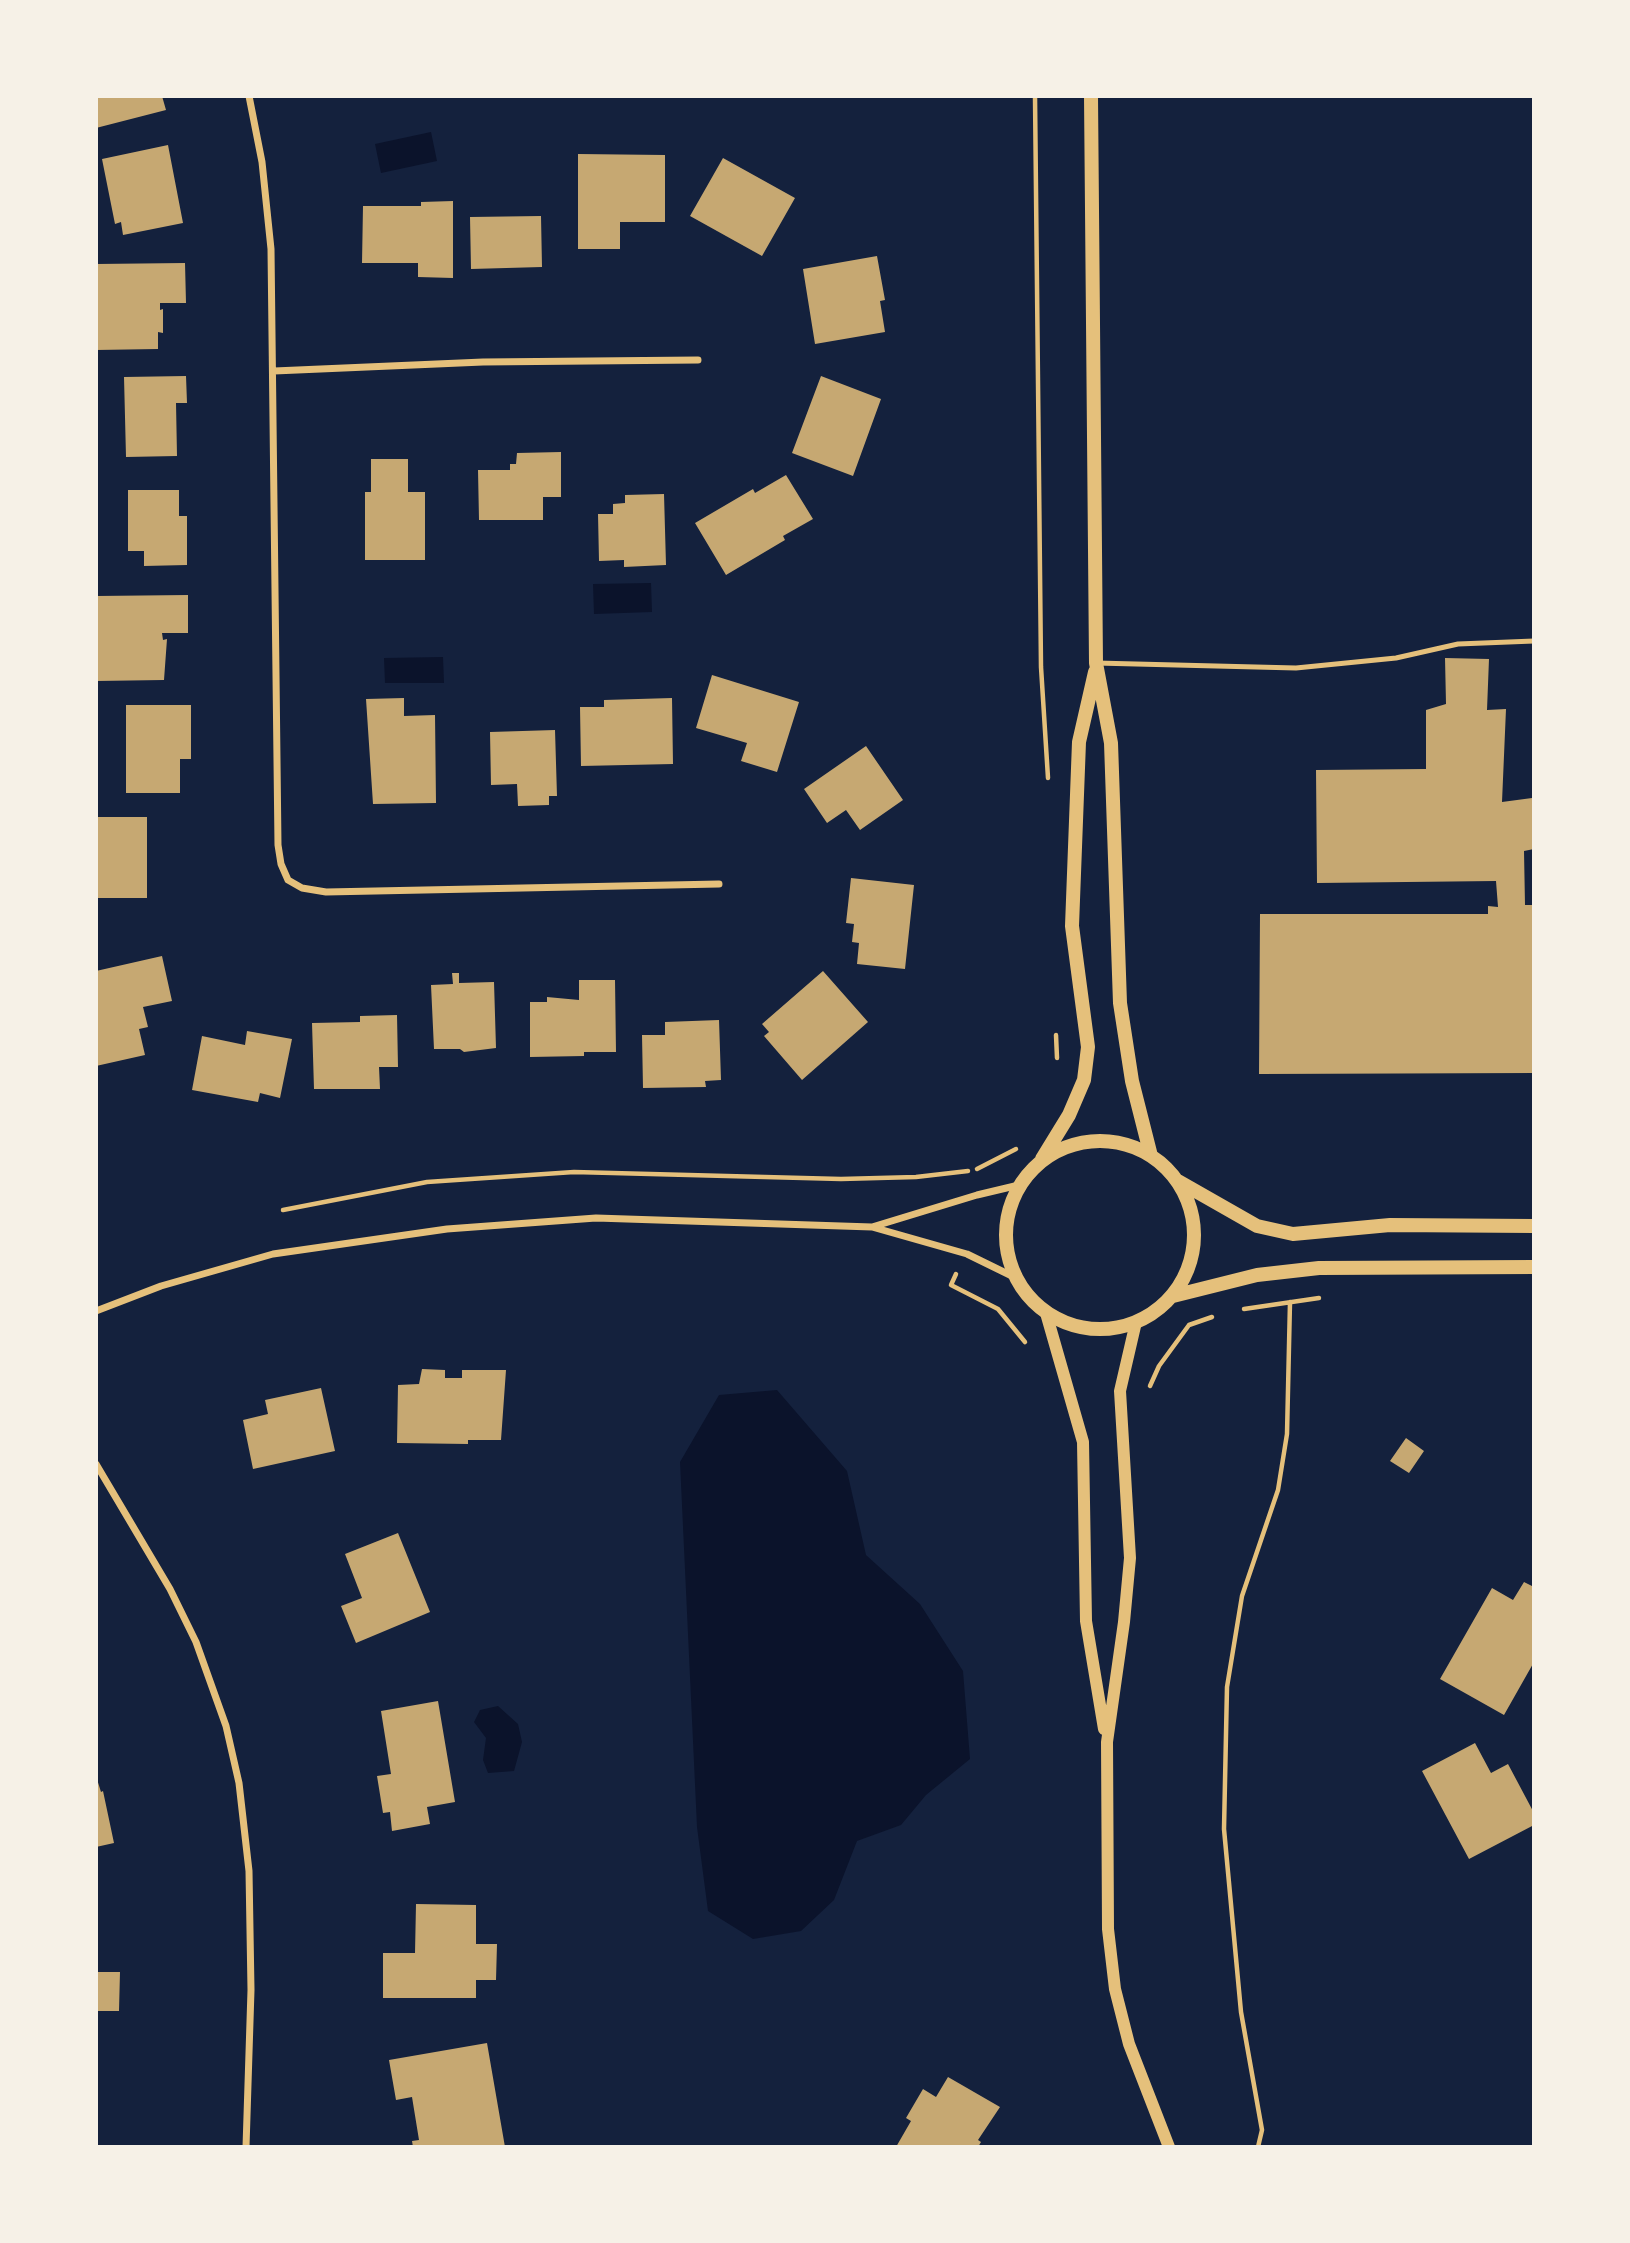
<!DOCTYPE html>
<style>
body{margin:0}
#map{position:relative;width:1630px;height:2243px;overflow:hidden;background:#14213d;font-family:Barlow,sans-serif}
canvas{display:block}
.frame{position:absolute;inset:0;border:98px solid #f6f1e7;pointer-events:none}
</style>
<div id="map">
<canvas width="1630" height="2243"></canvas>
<div class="frame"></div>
</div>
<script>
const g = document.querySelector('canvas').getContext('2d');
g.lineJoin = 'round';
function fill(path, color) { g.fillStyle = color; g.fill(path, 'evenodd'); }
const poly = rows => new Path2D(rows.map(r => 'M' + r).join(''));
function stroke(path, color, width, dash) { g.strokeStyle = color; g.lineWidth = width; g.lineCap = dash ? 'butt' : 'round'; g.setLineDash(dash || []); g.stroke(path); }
const water = poly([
 [431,132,437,161,381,173,375,144],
 [651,583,652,612,594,614,593,584],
 [443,657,444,683,385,683,384,658],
 [777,1390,847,1471,866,1555,920,1604,963,1671,970,1759,926,1795,901,1825,857,1841,834,1900,801,1931,753,1939,708,1911,697,1827,680,1462,719,1395],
 [498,1706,518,1724,522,1742,514,1771,488,1773,483,1760,486,1738,474,1722,480,1710]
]);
const building = poly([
 [96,96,162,96,166,110,96,128],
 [168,145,183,223,123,235,121,222,115,224,102,159],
 [578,154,665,155,665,222,620,222,620,249,578,249],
 [723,158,795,198,762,256,690,216],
 [453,201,453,278,418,277,418,263,362,263,363,206,421,206,421,202],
 [541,216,542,267,471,269,470,217],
 [877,256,885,300,880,301,885,332,815,344,803,269],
 [185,263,186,303,160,303,160,310,163,309,163,333,158,332,158,349,96,350,96,264],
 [186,376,187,403,176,403,177,456,126,457,124,377],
 [821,376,881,399,853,476,792,453],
 [561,452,561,497,543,497,543,520,479,520,478,470,510,470,510,464,516,464,517,453],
 [371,459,408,459,408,492,425,492,425,560,365,560,365,492,371,492],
 [786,475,813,519,783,536,785,540,726,575,695,523,753,489,755,493],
 [128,490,179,490,179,516,187,516,187,565,144,566,144,551,128,551],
 [664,494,666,565,624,567,624,560,599,561,598,514,613,514,613,504,625,503,625,495],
 [188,595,188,633,162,633,163,640,167,639,164,680,96,681,96,596],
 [1445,658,1489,659,1487,710,1506,709,1502,802,1532,798,1534,849,1524,851,1525,905,1534,905,1534,1073,1259,1074,1260,914,1488,914,1488,906,1498,907,1496,881,1317,883,1316,770,1426,769,1426,710,1446,704],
 [712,675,799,702,777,772,741,761,747,743,696,728],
 [404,698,404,716,435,715,436,803,373,804,366,699],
 [672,698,673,764,581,766,580,707,604,707,604,700],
 [126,705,191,705,191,759,180,759,180,793,126,793],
 [555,730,557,796,549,796,549,805,518,806,517,784,491,785,490,732],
 [866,746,903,800,860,830,846,810,827,823,804,789],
 [96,817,147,817,147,898,96,898],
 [851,878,914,885,905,969,857,964,859,943,852,942,854,924,846,923],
 [162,956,172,1001,143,1007,148,1027,139,1029,145,1055,96,1066,96,971],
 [823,971,868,1022,802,1080,764,1036,769,1032,762,1024],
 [452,973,459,973,459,983,494,982,496,1048,464,1052,460,1049,434,1049,431,985,453,984],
 [579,980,615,980,616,1052,584,1052,584,1056,530,1057,530,1002,547,1002,547,997,579,1000],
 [397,1015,398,1067,379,1067,380,1089,314,1089,312,1023,360,1022,360,1016],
 [719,1020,721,1080,705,1081,706,1087,643,1088,642,1035,665,1035,665,1022],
 [247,1031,292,1039,280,1098,260,1093,258,1102,192,1090,202,1036,245,1045],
 [422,1369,445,1370,445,1378,462,1378,462,1370,506,1370,501,1440,468,1440,468,1444,397,1443,398,1385,419,1384],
 [321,1388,335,1451,253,1469,243,1420,268,1414,265,1400],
 [1406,1438,1424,1451,1409,1473,1390,1461],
 [398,1533,430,1612,356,1643,341,1606,362,1598,345,1554],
 [1524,1582,1534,1587,1534,1662,1504,1715,1440,1679,1492,1588,1513,1600],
 [438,1701,455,1802,427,1807,430,1824,392,1831,390,1812,383,1813,377,1776,391,1774,381,1711],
 [1475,1743,1491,1773,1508,1764,1534,1813,1534,1825,1469,1859,1422,1771],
 [96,1776,101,1792,103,1791,114,1843,96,1847],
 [416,1904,476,1905,476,1944,497,1944,496,1980,476,1980,476,1998,383,1998,383,1953,415,1953],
 [96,1972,120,1972,119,2011,96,2011],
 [487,2043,505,2147,413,2147,412,2141,419,2140,412,2097,396,2100,389,2060],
 [948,2077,1000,2107,978,2140,981,2142,978,2147,896,2147,911,2121,906,2118,923,2089,936,2097]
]);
const path = poly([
 [1035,96,1041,667,1048,778],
 [1056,1035,1057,1058],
 [977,1169,1016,1149],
 [283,1210,427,1182,574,1172,841,1179,916,1177,968,1171],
 [956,1274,951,1285,998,1309,1025,1342],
 [1244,1309,1319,1298],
 [1150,1386,1159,1366,1189,1325,1212,1317],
 [1258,2147,1262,2130,1241,2012,1224,1829,1227,1687,1242,1596,1278,1490,1287,1434,1290,1302]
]);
const service = poly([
 [1096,663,1296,668,1396,658,1458,644,1534,641]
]);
const minor = poly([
 [249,96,262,162,271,249,278,845,281,864,288,880,302,888,326,892,719,884],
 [274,371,483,362,698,360],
 [872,1227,977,1195,1019,1185],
 [96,1311,161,1286,273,1254,447,1229,596,1218,872,1227,967,1254,1014,1277],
 [96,1464,170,1589,196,1642,226,1726,239,1783,249,1871,251,1990,246,2147]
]);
const tertiary = poly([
 [1046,1313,1083,1442,1086,1621,1104,1729],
 [1136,1322,1120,1391,1130,1558,1124,1622,1107,1742,1108,1929,1115,1989,1129,2044,1169,2147]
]);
const secondary = poly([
 [1091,96,1096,663,1111,743,1120,1003,1132,1081,1151,1156],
 '1006 1235a94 94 0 1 1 188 0a94 94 0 1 1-188 0Z',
 [1042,1159,1069,1115,1084,1080,1088,1047,1072,926,1079,742,1095,672],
 [1178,1181,1257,1226,1293,1234,1390,1225,1534,1226],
 [1173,1296,1257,1275,1319,1268,1534,1267]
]);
fill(water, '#0b132b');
fill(building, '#c6a872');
stroke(path, '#e5c07b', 4.5);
stroke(service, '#e5c07b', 5);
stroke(minor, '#e5c07b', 7);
stroke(tertiary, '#e5c07b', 12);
stroke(secondary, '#e5c07b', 14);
</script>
